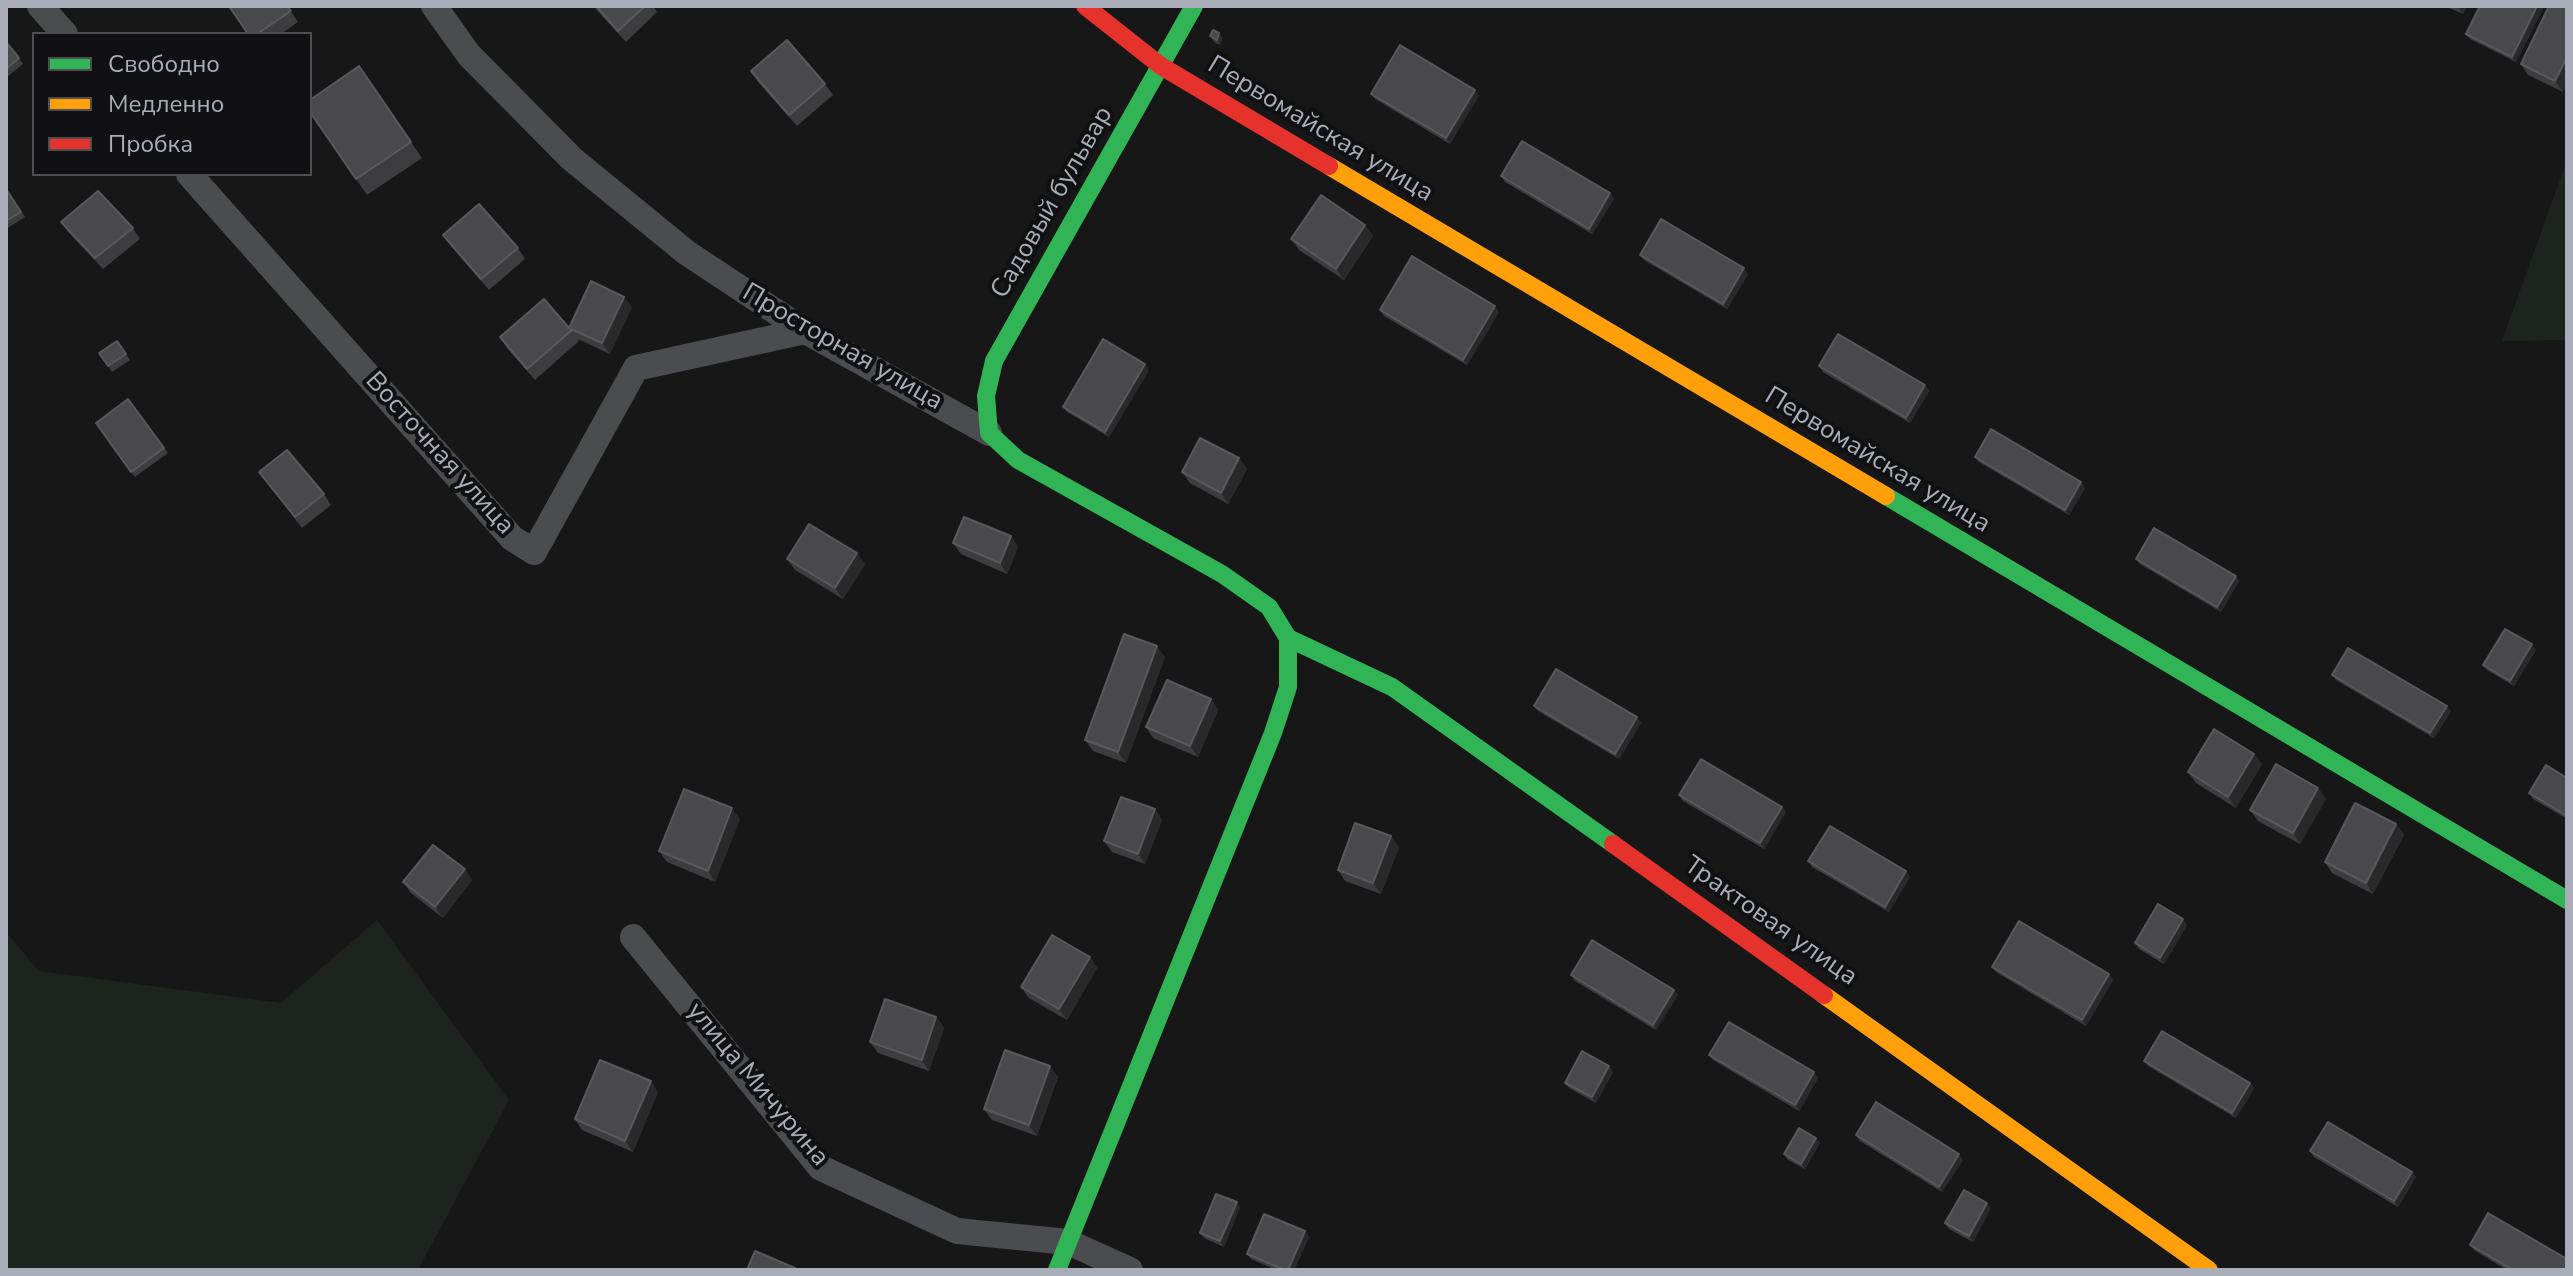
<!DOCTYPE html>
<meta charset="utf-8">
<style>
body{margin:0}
#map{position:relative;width:2573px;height:1276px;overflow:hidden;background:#171717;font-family:"Nunito Sans",sans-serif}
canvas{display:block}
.frame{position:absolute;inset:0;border:8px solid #a8adb8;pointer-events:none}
.legend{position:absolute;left:32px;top:32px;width:280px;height:144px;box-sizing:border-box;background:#111113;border:2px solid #4d4f55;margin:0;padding:10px 14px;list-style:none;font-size:24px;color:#a8adb8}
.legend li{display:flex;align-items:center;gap:16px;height:40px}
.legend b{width:40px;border:2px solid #4d4f55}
</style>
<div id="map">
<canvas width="2573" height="1276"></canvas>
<div class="frame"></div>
<ul class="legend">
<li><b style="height:10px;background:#30b455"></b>Свободно</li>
<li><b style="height:10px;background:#ff9f0a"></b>Медленно</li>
<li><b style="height:10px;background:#e5322d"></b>Пробка</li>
</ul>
</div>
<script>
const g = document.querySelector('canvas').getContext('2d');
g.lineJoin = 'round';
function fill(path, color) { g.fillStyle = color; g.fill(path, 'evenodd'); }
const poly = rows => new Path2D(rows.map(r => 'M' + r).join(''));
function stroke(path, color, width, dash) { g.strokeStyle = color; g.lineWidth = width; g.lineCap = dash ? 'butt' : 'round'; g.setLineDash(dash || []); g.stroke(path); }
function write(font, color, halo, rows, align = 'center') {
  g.font = font + ' "Nunito Sans",sans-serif'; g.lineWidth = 8; g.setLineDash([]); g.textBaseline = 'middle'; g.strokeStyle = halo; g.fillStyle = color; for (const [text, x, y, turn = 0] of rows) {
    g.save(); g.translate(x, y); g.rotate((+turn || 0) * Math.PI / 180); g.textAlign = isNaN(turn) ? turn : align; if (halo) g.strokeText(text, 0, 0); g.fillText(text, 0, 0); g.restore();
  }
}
const green = poly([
 [2567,160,2567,340,2502,341],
 [377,920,509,1100,418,1270,6,1270,6,932,39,971,281,1003]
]);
const street = poly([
 [40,6,65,34],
 [434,6,469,55,572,159,687,253,805,331,989,433],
 [189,174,512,538,534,552,636,368,805,331],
 [633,937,821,1168,957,1231,1068,1242,1130,1270]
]);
const fast = poly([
 [1194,6,994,361,986,396,989,433,1018,460,1222,574,1269,607,1288,638],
 [1886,496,2567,900],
 [1288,638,1392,687,1613,844],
 [1057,1270,1273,733,1288,687,1288,638]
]);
const slow = poly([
 [1329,166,1886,496],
 [1824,995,2209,1270]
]);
const jam = poly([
 [1085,6,1161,66,1329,166],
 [1613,844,1824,995]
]);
const wall = poly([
 [287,6,298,22,281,34,248,34],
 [593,6,653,6,657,12,626,42],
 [2445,6,2467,6,2463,14],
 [2480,6,2541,6,2543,9,2516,62,2470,39,2466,34],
 [2549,6,2563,92,2528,75,2521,64],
 [1210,36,1223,38,1220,45,1214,42],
 [6,42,23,64,6,78],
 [359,66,422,158,367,195,310,112],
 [751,71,825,84,833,95,797,126,758,82],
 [1371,94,1479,95,1450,144,1375,99],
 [1501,176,1610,193,1614,199,1592,234,1505,182],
 [6,188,25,217,6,229],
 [61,222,133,228,140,239,103,269,69,233],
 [1365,225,1373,236,1344,280,1299,250,1291,239],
 [443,235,518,248,525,259,489,290,451,246],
 [1640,255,1748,274,1727,309,1644,260],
 [632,307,610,354,578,339,579,341,535,380,507,348,500,337,569,328],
 [1380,310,1499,312,1467,365,1384,316],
 [117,341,130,360,112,372,99,353],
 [1819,366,1925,385,1929,391,1910,423,1823,372],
 [1149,370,1109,437,1067,412,1063,407],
 [128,399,168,453,135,477,96,423],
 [1975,457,2085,488,2069,515,1979,462],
 [1239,458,1247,469,1228,504,1190,483,1182,472],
 [259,472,324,494,331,505,302,528],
 [1011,536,1018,547,1007,574,961,554,953,543],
 [787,559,865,564,843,599,795,570],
 [2136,559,2239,581,2221,612,2140,564],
 [2536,650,2514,686,2487,670,2483,665],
 [1165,657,1126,763,1093,751,1085,740],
 [2332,675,2447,706,2451,711,2434,738,2336,680],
 [1211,699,1218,710,1198,757,1153,738,1146,727],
 [1534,706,1637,717,1641,723,1619,759,1538,711],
 [2254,754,2262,764,2236,808,2196,783,2188,772],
 [2567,778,2567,819,2533,799,2529,793],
 [2318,788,2326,799,2300,844,2258,821,2250,810],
 [1679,795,1782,807,1786,812,1764,849,1683,801],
 [1155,809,1162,820,1145,864,1112,852,1104,841],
 [740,819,715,882,667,862,659,851],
 [2396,824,2404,835,2373,894,2332,873,2325,862],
 [1399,847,1381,894,1345,881,1338,870],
 [1808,861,1906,871,1910,877,1889,912,1812,867],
 [465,869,472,880,443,918,411,893,403,882],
 [2187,925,2164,964,2139,949,2135,943],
 [1090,957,1097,968,1067,1020,1029,998,1021,987],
 [1992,967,2109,974,2113,980,2086,1026,1996,972],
 [1571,975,1674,990,1678,995,1656,1030,1575,981],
 [936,1017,944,1028,929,1071,878,1053,870,1042],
 [1709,1055,1818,1078,1799,1111,1713,1060],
 [2144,1061,2250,1083,2254,1088,2236,1118,2148,1066],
 [1613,1072,1596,1103,1569,1088,1565,1083],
 [1058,1077,1037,1136,992,1120,984,1109],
 [658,1092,633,1152,582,1130,575,1119],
 [1856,1135,1963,1160,1942,1192,1860,1141],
 [1816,1138,1820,1143,1805,1169,1788,1160,1784,1154],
 [2310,1151,2416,1177,2398,1207,2314,1157],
 [1240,1207,1224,1247,1204,1238,1200,1233],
 [1991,1208,1973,1242,1949,1229,1945,1223],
 [1305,1231,1309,1237,1294,1270,1276,1270,1251,1259,1247,1254],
 [2470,1245,2567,1270,2507,1270,2474,1250]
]);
const shadedWall = poly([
 [2460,6,2467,6,2463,14,2459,9],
 [2537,6,2541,6,2543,9,2516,62,2512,57],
 [1219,33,1223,38,1220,45,1217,40],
 [2567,57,2567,84,2563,92,2555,81],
 [1475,90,1479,95,1450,144,1446,138],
 [1610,193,1614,199,1592,234,1589,229],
 [1365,225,1373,236,1344,280,1336,269],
 [1744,268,1748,274,1727,309,1723,304],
 [624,297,632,307,610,354,602,343],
 [1495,306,1499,312,1467,365,1463,360],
 [1145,364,1149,370,1109,437,1105,432],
 [1925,385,1929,391,1910,423,1906,418],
 [1239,458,1247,469,1228,504,1221,493],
 [2081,482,2085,488,2069,515,2065,510],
 [1011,536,1018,547,1007,574,1000,563],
 [857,553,865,564,843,599,835,588],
 [2236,576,2239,581,2221,612,2217,607],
 [2532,644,2536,650,2514,686,2510,681],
 [1157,646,1165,657,1126,763,1118,752],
 [1211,699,1218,710,1198,757,1190,746],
 [2447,706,2451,711,2434,738,2430,733],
 [1637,717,1641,723,1619,759,1615,754],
 [2254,754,2262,764,2236,808,2228,797],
 [2318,788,2326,799,2300,844,2293,833],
 [1782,807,1786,812,1764,849,1760,843],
 [732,808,740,819,715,882,708,871],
 [1155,809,1162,820,1145,864,1138,854],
 [2396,824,2404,835,2373,894,2366,883],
 [1391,836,1399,847,1381,894,1373,883],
 [465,869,472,880,443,918,435,907],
 [1906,871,1910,877,1889,912,1885,907],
 [2183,919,2187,925,2164,964,2160,958],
 [1090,957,1097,968,1067,1020,1059,1009],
 [2109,974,2113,980,2086,1026,2082,1020],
 [1674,990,1678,995,1656,1030,1653,1025],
 [936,1017,944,1028,929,1071,922,1060],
 [1050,1066,1058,1077,1037,1136,1029,1125],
 [1609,1066,1613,1072,1596,1103,1592,1097],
 [1814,1072,1818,1078,1799,1111,1795,1105],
 [651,1081,658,1092,633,1152,625,1141],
 [2250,1083,2254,1088,2236,1118,2232,1113],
 [1816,1138,1820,1143,1805,1169,1801,1164],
 [1959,1154,1963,1160,1942,1192,1939,1187],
 [2412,1172,2416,1177,2398,1207,2394,1201],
 [1237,1202,1240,1207,1224,1247,1220,1241],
 [1987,1203,1991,1208,1973,1242,1969,1236],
 [1305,1231,1309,1237,1294,1270,1288,1270]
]);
const building = poly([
 [229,6,287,6,291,11,257,34,248,34,229,6],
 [596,6,645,6,618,31,596,6],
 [2480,6,2537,6,2512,57,2466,34,2480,6],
 [2549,6,2567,6,2567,57,2555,81,2521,64,2549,6],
 [1213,30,1219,33,1217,40,1210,36,1213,30],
 [787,40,825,84,789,115,751,71,787,40],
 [6,42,19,58,6,69,6,42],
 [1400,45,1475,90,1446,138,1371,94,1400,45],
 [359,66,411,142,356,179,310,112,310,100,359,66],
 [1522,141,1610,193,1589,229,1501,176,1522,141],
 [6,189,21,212,6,221,6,189],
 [98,191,133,228,95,258,61,222,98,191],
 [1321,195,1365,225,1336,269,1291,239,1321,195],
 [479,204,518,248,481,279,443,235,479,204],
 [1661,219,1744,268,1723,304,1640,255,1661,219],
 [1412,256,1495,306,1463,360,1380,310,1412,256],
 [591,281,624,297,602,343,569,328,572,330,527,369,500,337,544,299,569,328,591,281],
 [1838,334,1925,385,1906,418,1819,366,1838,334],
 [1103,339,1145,364,1105,432,1063,407,1103,339],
 [117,341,126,354,108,366,99,353,117,341],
 [128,399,164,448,131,472,96,423,128,399],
 [1991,429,2081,482,2065,510,1975,457,1991,429],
 [1200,438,1239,458,1221,493,1182,472,1200,438],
 [287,450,324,494,295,517,259,472,287,450],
 [964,517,1011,536,1000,563,953,543,964,517],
 [809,524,857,553,835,588,787,559,809,524],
 [2154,528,2236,576,2217,607,2136,559,2154,528],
 [2505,629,2532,644,2510,681,2483,665,2505,629],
 [1124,634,1157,646,1118,752,1085,740,1124,634],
 [2348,648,2447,706,2430,733,2332,675,2348,648],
 [1556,669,1637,717,1615,754,1534,706,1556,669],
 [1167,680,1211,699,1190,746,1146,727,1167,680],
 [2214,729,2254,754,2228,797,2188,772,2214,729],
 [1701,759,1782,807,1760,843,1679,795,1701,759],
 [2276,764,2318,788,2293,833,2250,810,2276,764],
 [2546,765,2567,778,2567,816,2529,793,2546,765],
 [684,789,732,808,708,871,659,851,684,789],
 [1121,797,1155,809,1138,854,1104,841,1121,797],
 [2355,803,2396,824,2366,883,2325,862,2355,803],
 [1355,823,1391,836,1373,883,1338,870,1355,823],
 [1830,826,1906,871,1885,907,1808,861,1830,826],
 [433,845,465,869,435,907,403,882,433,845],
 [2158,904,2183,919,2160,958,2135,943,2158,904],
 [2019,921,2109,974,2082,1020,1992,967,2019,921],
 [1052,935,1090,957,1059,1009,1021,987,1052,935],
 [1592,940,1674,990,1653,1025,1571,975,1592,940],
 [885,999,936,1017,922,1060,870,1042,885,999],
 [1729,1022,1814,1072,1795,1105,1709,1055,1729,1022],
 [2162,1031,2250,1083,2232,1113,2144,1061,2162,1031],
 [1005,1050,1050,1066,1029,1125,984,1109,1005,1050],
 [1582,1051,1609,1066,1592,1097,1565,1083,1582,1051],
 [600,1060,651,1081,625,1141,575,1119,600,1060],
 [1876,1102,1959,1154,1939,1187,1856,1135,1876,1102],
 [2328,1122,2412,1172,2394,1201,2310,1151,2328,1122],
 [1799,1128,1816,1138,1801,1164,1784,1154,1799,1128],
 [1964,1190,1987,1203,1969,1236,1945,1223,1964,1190],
 [1216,1194,1237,1202,1220,1241,1200,1233,1216,1194],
 [2488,1213,2567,1259,2567,1266,2565,1270,2513,1270,2470,1245,2488,1213],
 [1264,1214,1305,1231,1288,1270,1285,1270,1247,1254,1264,1214],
 [755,1251,795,1268,794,1270,747,1270,755,1251]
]);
const streetNames = [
 ["Первомайская улица",1320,130,31],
 ["Садовый бульвар",1053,203,-60],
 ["Просторная улица",842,348,30],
 ["Восточная улица",439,454,48],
 ["Первомайская улица",1877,461,31],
 ["Трактовая улица",1770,922,35],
 ["улица Мичурина",757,1085,50]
];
fill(green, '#1d241e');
stroke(street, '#4b4c50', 26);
stroke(fast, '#30b455', 18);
stroke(slow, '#ff9f0a', 18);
stroke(jam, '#e5322d', 18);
fill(wall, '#3d3d3f');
fill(shadedWall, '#29292a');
fill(building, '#49494c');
stroke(building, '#58595d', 2);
write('26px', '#a8adb8', '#111113', streetNames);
</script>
